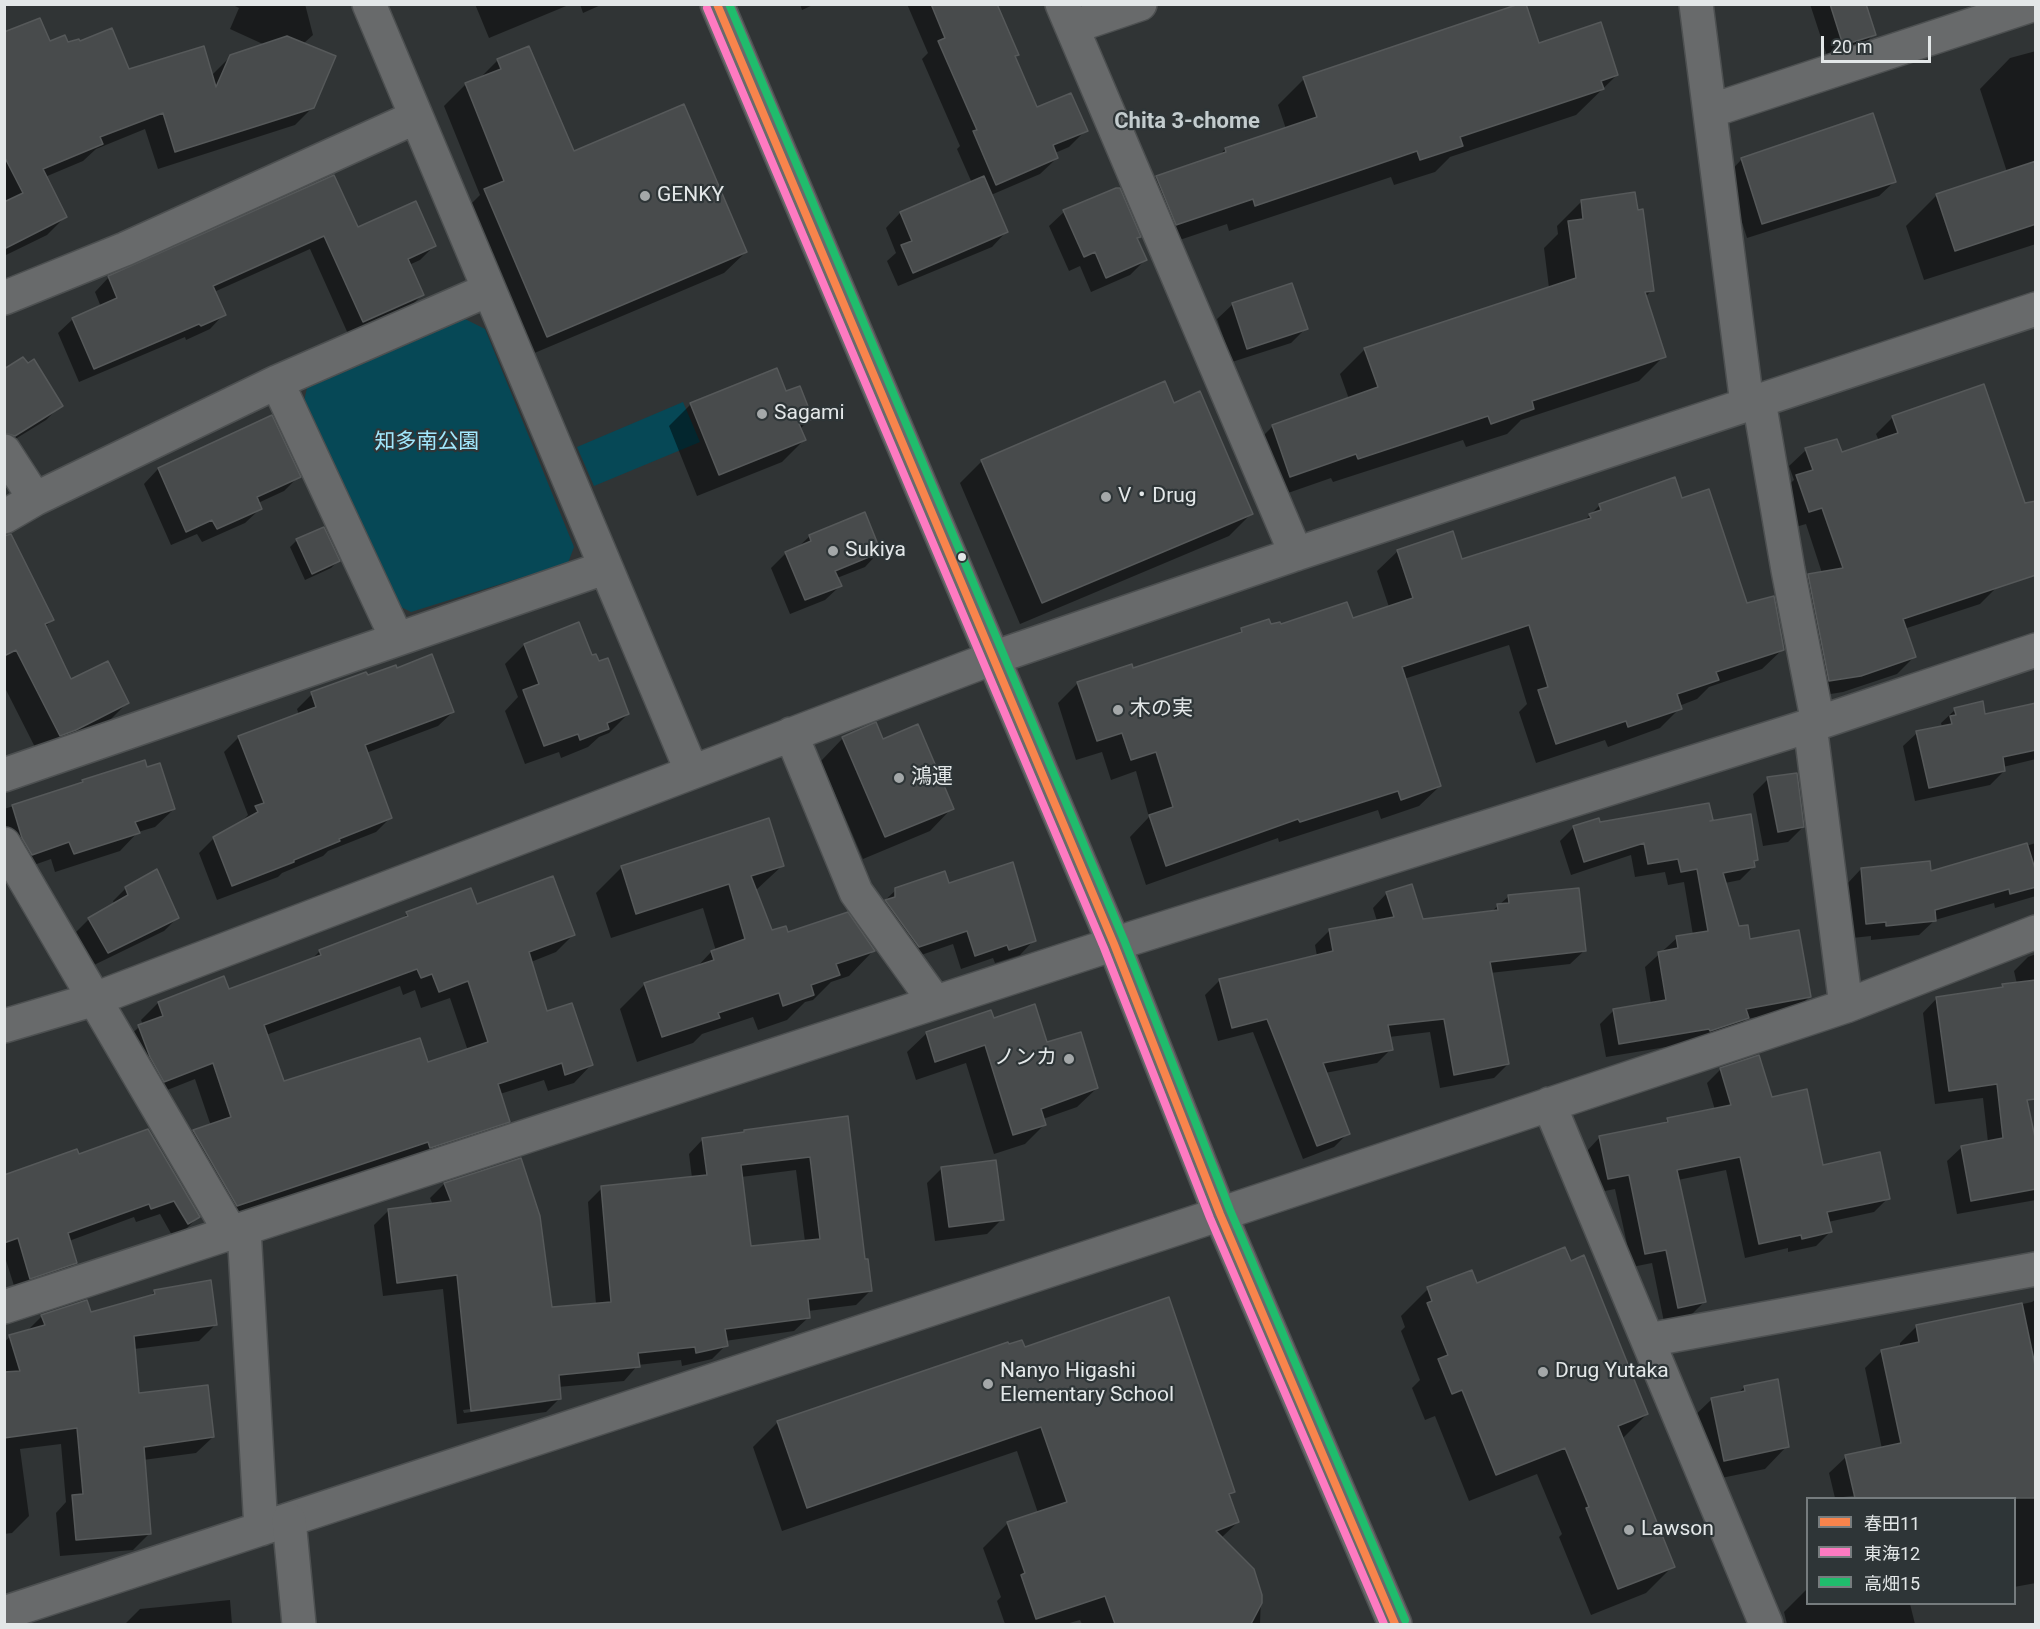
<!DOCTYPE html>
<meta charset="utf-8">
<style>
body{margin:0}
#map{position:relative;width:2040px;height:1629px;overflow:hidden;background:#303435;font-family:Roboto,"Noto Sans JP",sans-serif}
canvas{display:block}
.frame{position:absolute;inset:0;border:6px solid #e3e7e8;pointer-events:none}
.legend{position:absolute;left:1806px;top:1497px;width:210px;height:108px;box-sizing:border-box;background:#2e3537;border:2px solid #767c7e;margin:0;padding:8px 10px;list-style:none;font-size:18px;color:#e3e7e8}
.legend li{display:flex;align-items:center;gap:12px;height:30px}
.legend b{width:30px;border:2px solid #767c7e}
.scale{position:absolute;left:1821px;top:36px;width:110px;height:27px;box-sizing:border-box;border:3px solid #e3e7e8;border-top:0;padding-left:8px;font-size:18px;line-height:21px;white-space:nowrap;color:#e3e7e8;-webkit-text-stroke:4px #2e3537;paint-order:stroke}
</style>
<div id="map">
<canvas width="2040" height="1629"></canvas>
<div class="frame"></div>
<ul class="legend">
<li><b style="height:8px;background:#f8844c"></b>春田11</li>
<li><b style="height:8px;background:#fe7ac1"></b>東海12</li>
<li><b style="height:8px;background:#20bc6c"></b>高畑15</li>
</ul>
<div class="scale">20 m</div>
</div>
<script>
const g = document.querySelector('canvas').getContext('2d');
g.lineJoin = 'round';
function fill(path, color) { g.fillStyle = color; g.fill(path, 'evenodd'); }
const poly = rows => new Path2D(rows.map(r => 'M' + r).join(''));
function stroke(path, color, width, dash) { g.strokeStyle = color; g.lineWidth = width; g.lineCap = dash ? 'butt' : 'round'; g.setLineDash(dash || []); g.stroke(path); }
function write(font, color, halo, rows, align = 'center') {
  g.font = font + ' Roboto,"Noto Sans JP",sans-serif'; g.lineWidth = 4.5; g.setLineDash([]); g.textBaseline = 'middle'; g.strokeStyle = halo; g.fillStyle = color; for (const [text, x, y, turn = 0] of rows) {
    g.save(); g.translate(x, y); g.rotate((+turn || 0) * Math.PI / 180); g.textAlign = isNaN(turn) ? turn : align; if (halo) g.strokeText(text, 0, 0); g.fillText(text, 0, 0); g.restore();
  }
}
const green = poly([
 [465,319,485,329,574,547,568,563,411,612,397,605,303,405,307,388],
 [683,402,700,442,594,486,577,447]
]);
const shadow = poly([
 [231,4,305,4,313,35,303,44,313,107,295,125,158,169,145,129,96,149,83,161,45,177,65,217,47,235,4,256,4,51,49,43,68,44,128,71,211,76,231,56,265,45,230,29,239,8],
 [475,4,571,4,489,38],
 [580,4,603,4,583,13],
 [800,4,815,4,802,10],
 [907,4,1000,4,997,8,1017,54,1014,57,1036,109,1086,130,1069,147,1055,153,1057,158,1040,174,991,195,1006,232,992,247,898,286,887,261,896,253,886,228,900,213,972,183,957,149,960,146,922,59,928,53],
 [1810,4,1864,4,1874,34,1859,49,1828,59],
 [1538,44,1617,75,1576,115,1450,157,1435,172,1394,185,1391,177,1229,231,1227,224,1150,250,1130,204,1156,177,1218,157,1225,149,1286,129,1278,105,1304,79],
 [2036,51,2036,244,1924,280,1906,226,1937,195,2007,172,1980,89,2010,58],
 [498,60,573,153,746,252,724,273,525,357,463,212,480,195,444,106,465,85,479,79],
 [1872,115,1894,182,1879,196,1747,238,1727,175,1741,160],
 [1582,201,1652,290,1645,297,1664,356,1639,381,1521,420,1507,434,1466,447,1463,440,1333,482,1331,478,1265,501,1248,451,1273,426,1349,399,1340,374,1365,349,1549,288,1544,248,1558,234,1557,226],
 [1064,212,1136,239,1145,260,1130,275,1091,292,1080,266,1069,271,1049,226],
 [357,229,434,246,420,260,409,265,423,294,408,309,349,336,310,249,214,292,224,314,210,329,186,340,185,337,79,382,58,333,73,319,101,307,95,292,109,277],
 [1291,285,1306,328,1291,343,1232,362,1217,319,1232,305],
 [4,371,61,405,46,420,4,446],
 [691,404,811,418,800,429,804,440,782,462,697,496,669,426],
 [1173,405,1251,514,1229,536,1020,624,960,483,982,461],
 [271,417,299,476,284,491,258,503,260,509,245,523,202,542,197,534,171,545,144,484,158,469],
 [1893,417,2024,505,1997,587,1980,604,1904,629,1914,657,1897,674,1843,692,1812,697,1792,592,1809,575,1822,573,1806,524,1792,528,1780,493,1794,480,1789,466,1806,450,1842,454,1879,441,1876,434],
 [1681,500,1746,604,1783,649,1762,669,1709,687,1697,699,1679,706,1680,708,1660,728,1608,747,1605,740,1536,763,1519,712,1527,704,1509,645,1404,679,1440,786,1419,806,1381,819,1378,810,1279,842,1278,838,1146,885,1130,837,1149,817,1136,771,1111,780,1102,752,1076,760,1058,703,1078,683,1132,669,1237,635,1242,630,1352,620,1389,607,1377,571,1398,551,1462,561,1583,522,1600,505],
 [810,536,879,552,865,567,837,578,840,586,825,600,790,614,771,568,786,553,796,549],
 [297,540,338,561,331,568,305,580,290,547],
 [4,564,52,620,45,627,70,681,127,703,107,723,39,755,4,686],
 [578,624,591,657,628,714,609,733,599,737,588,747,561,758,559,752,525,764,505,711,518,697,505,664,524,645],
 [367,677,453,712,438,726,366,753,391,817,376,832,328,851,323,856,282,873,278,877,217,900,199,853,214,838,241,822,248,815,224,752,239,737,299,715,297,709,312,694],
 [2036,704,2036,759,2003,767,2004,771,1990,785,1915,801,1903,746,1917,733,1942,727,1941,723,1955,710,1984,715],
 [843,738,882,741,952,808,930,831,863,859,821,761],
 [1768,779,1803,827,1788,842,1763,846,1753,794],
 [83,781,174,809,155,827,138,832,120,851,55,872,51,859,14,872,4,856,4,809,79,785],
 [1712,819,1708,823,1757,859,1753,863,1753,867,1740,880,1725,883,1738,928,1749,940,1809,997,1796,1010,1746,1019,1734,1032,1696,1042,1606,1057,1600,1024,1614,1010,1651,1004,1645,967,1677,938,1693,935,1684,882,1668,885,1665,872,1635,877,1631,855,1571,875,1560,841,1573,828,1598,820,1599,824],
 [768,820,783,865,755,891,771,932,873,951,849,976,831,982,813,1000,805,1002,787,1020,758,1030,753,1017,702,1034,693,1043,637,1062,620,1009,645,984,697,967,711,952,716,951,703,908,611,938,596,893,621,868],
 [2036,843,2036,896,1995,908,1994,903,1935,920,1919,935,1871,940,1871,936,1852,938,1847,884,1861,869,1930,873],
 [948,885,1034,940,1020,955,995,963,993,958,961,969,953,944,904,961,881,904,896,890],
 [126,888,177,918,164,931,94,965,76,932,89,919,114,904,113,901],
 [1387,893,1422,920,1491,912,1508,897,1585,950,1570,964,1490,973,1508,1064,1494,1078,1440,1088,1430,1032,1389,1037,1391,1049,1377,1063,1325,1073,1348,1133,1334,1147,1303,1159,1253,1032,1218,1041,1205,995,1219,981,1317,956,1315,945,1329,931,1377,921,1373,908],
 [476,906,574,934,556,952,531,962,546,1013,591,1065,574,1083,548,1091,544,1080,500,1094,509,1121,491,1139,219,1222,176,1149,193,1131,211,1126,195,1079,147,1098,121,1044,139,1027,143,1025,141,1020,158,1003,228,991,312,959,320,951,400,921,407,914],
 [400,986,403,995,415,990,421,1008,450,998,468,1051,428,1064,284,1083,266,1035],
 [2036,954,2036,1021,2014,1027,2028,1132,2036,1131,2036,1200,1957,1214,1947,1161,1962,1147,1988,1142,1983,1098,1935,1104,1923,1013,1937,998,2000,989,2003,986,2017,984,2014,971,2028,957],
 [993,1020,1046,1044,1097,1088,1077,1107,1043,1119,1044,1125,1025,1144,994,1154,966,1063,916,1080,907,1052,927,1033],
 [1721,1069,1771,1098,1822,1166,1888,1198,1874,1212,1828,1222,1830,1232,1816,1246,1788,1252,1788,1248,1745,1258,1726,1170,1678,1180,1704,1302,1690,1316,1664,1322,1652,1263,1632,1267,1615,1189,1595,1193,1586,1152,1600,1137,1662,1125,1668,1119,1715,1110,1707,1083],
 [846,1118,864,1261,870,1291,856,1305,808,1311,809,1317,794,1331,725,1341,726,1345,712,1359,682,1366,681,1360,638,1365,624,1381,558,1387,560,1398,546,1412,457,1424,443,1289,383,1296,374,1225,388,1211,433,1205,430,1198,444,1184,520,1159,550,1309,596,1304,588,1202,602,1188,692,1178,689,1154,703,1139],
 [796,1170,805,1242,750,1248,741,1177],
 [546,1399,546,1402,464,1413,463,1410],
 [148,1130,198,1217,184,1231,173,1237,160,1214,136,1222,134,1217,69,1241,75,1263,61,1277,16,1292,4,1254,4,1175,78,1156],
 [942,1168,1002,1219,987,1234,935,1241,927,1183],
 [1476,1285,1647,1414,1622,1439,1673,1566,1646,1593,1591,1615,1559,1537,1562,1534,1537,1474,1469,1501,1435,1416,1425,1420,1412,1388,1420,1380,1401,1331,1405,1327,1401,1316,1428,1289],
 [155,1291,216,1324,199,1341,134,1349,138,1395,213,1437,196,1453,143,1460,150,1533,133,1550,60,1556,56,1513,66,1502,61,1444,20,1449,29,1516,12,1533,4,1534,4,1342,10,1337,26,1332,42,1316,89,1314,149,1297],
 [2036,1299,2036,1583,2014,1587,2014,1498,1877,1498,1876,1493,1835,1498,1829,1473,1846,1457,1882,1449,1865,1368,1882,1351,1900,1347,1900,1343,1916,1327,2032,1302],
 [1024,1348,1233,1492,1229,1496,1238,1522,1221,1538,1261,1595,1260,1624,1082,1624,1080,1620,1066,1624,1005,1624,997,1601,1001,1597,983,1548,1008,1523,1038,1513,1017,1451,782,1531,753,1447,778,1422],
 [1744,1387,1787,1446,1765,1469,1702,1482,1689,1421,1712,1399,1738,1394],
 [1807,1589,1808,1604,1910,1604,1915,1624,1787,1624,1784,1612],
 [230,1600,232,1624,127,1624,126,1623,140,1609]
]);
const building = poly([
 [931,4,997,4,1019,55,1015,56,1037,107,1071,93,1088,131,1053,145,1058,158,996,185,973,131,977,130,938,41,945,38,931,4],
 [1519,4,1526,4,1539,43,1601,22,1618,75,1601,81,1604,89,1460,137,1463,146,1420,160,1417,151,1255,206,1253,199,1176,225,1156,176,1226,152,1225,148,1317,117,1303,77,1519,4],
 [1830,4,1866,4,1876,35,1843,45,1830,4],
 [40,18,50,41,65,35,68,42,79,39,80,41,112,28,129,69,204,46,216,87,230,55,287,36,336,56,314,108,175,152,163,113,100,137,103,144,43,169,67,217,4,249,4,202,23,193,4,156,4,32,40,18],
 [529,46,574,151,684,104,747,252,547,337,484,189,504,181,465,83,501,69,497,59,529,46],
 [1873,113,1896,182,1762,224,1741,158,1873,113],
 [2036,161,2036,224,1955,251,1936,194,2036,161],
 [334,175,358,227,416,201,436,246,408,259,424,295,363,322,324,236,213,286,226,315,201,326,199,324,94,369,72,318,117,298,108,276,334,175],
 [984,176,1008,232,913,273,901,245,912,241,900,212,984,176],
 [1116,188,1120,188,1141,237,1137,238,1147,260,1106,278,1095,252,1084,257,1063,210,1116,188],
 [1635,192,1638,210,1643,209,1654,291,1645,292,1666,357,1532,401,1534,409,1491,424,1488,416,1358,459,1356,454,1290,477,1272,425,1378,387,1364,348,1576,278,1568,221,1583,219,1581,200,1635,192],
 [1292,283,1308,329,1247,349,1232,303,1292,283],
 [23,357,28,363,34,359,63,406,15,436,4,433,4,369,23,357],
 [777,368,786,391,800,386,813,419,799,424,806,440,719,475,690,403,777,368],
 [1165,381,1174,403,1200,391,1253,514,1042,603,981,460,1165,381],
 [1984,384,2025,503,2036,501,2036,575,1903,619,1916,657,1861,676,1829,681,1808,574,1843,568,1822,508,1809,512,1796,475,1813,470,1805,448,1837,439,1842,452,1898,433,1892,416,1984,384],
 [272,415,301,477,257,497,262,509,217,529,212,520,186,532,158,468,272,415],
 [1675,477,1682,498,1709,489,1747,603,1774,596,1784,650,1716,672,1719,680,1677,694,1682,709,1628,727,1626,721,1556,744,1538,690,1548,687,1529,625,1402,667,1441,786,1401,800,1398,791,1300,822,1298,819,1166,866,1149,815,1173,807,1156,752,1131,760,1122,733,1097,741,1077,682,1132,664,1133,668,1242,632,1241,628,1269,619,1271,624,1280,622,1281,624,1347,602,1353,618,1413,598,1397,550,1453,531,1462,559,1591,518,1589,514,1601,510,1599,504,1675,477],
 [865,512,881,552,835,571,842,586,805,600,785,552,811,541,809,535,865,512],
 [324,527,340,561,312,574,296,539,324,527],
 [11,534,54,620,45,624,71,679,108,661,129,703,76,730,60,736,16,650,4,656,4,536,11,534],
 [579,622,592,655,596,654,599,661,608,658,629,714,607,723,609,729,580,740,578,734,544,746,523,690,539,684,524,644,579,622],
 [432,654,454,712,365,745,392,818,339,839,340,841,294,860,294,862,232,886,213,837,258,812,255,806,264,803,238,736,316,707,311,692,366,672,368,675,396,665,397,668,432,654],
 [1983,701,1985,714,2036,703,2036,750,2003,757,2005,771,1929,788,1916,731,1952,724,1950,716,1956,715,1954,708,1983,701],
 [876,722,883,739,918,724,954,809,885,837,842,737,876,722],
 [145,760,147,767,160,763,175,809,135,822,140,833,74,854,69,842,32,855,22,838,12,805,83,782,82,780,145,760],
 [1797,773,1804,827,1778,832,1767,777,1797,773],
 [1709,803,1713,820,1710,821,1751,814,1758,860,1754,861,1755,867,1723,873,1739,926,1748,925,1750,939,1799,930,1811,997,1746,1009,1749,1018,1710,1031,1709,1029,1619,1044,1613,1009,1666,1000,1658,952,1678,948,1676,936,1708,931,1697,869,1681,872,1678,859,1648,864,1644,843,1584,862,1573,826,1599,818,1600,822,1709,803],
 [769,818,784,866,751,876,772,930,786,926,788,932,848,912,875,951,836,964,840,975,811,985,814,995,783,1006,779,993,718,1013,720,1018,662,1037,644,983,714,960,711,951,745,939,729,884,636,914,621,866,769,818],
 [2027,843,2036,872,2036,887,2010,894,2009,889,1935,910,1936,921,1886,926,1886,922,1866,924,1861,868,1930,861,1931,871,2027,843],
 [1013,862,1036,941,1009,950,1007,945,975,956,967,931,919,947,885,900,895,897,895,888,945,871,949,883,1013,862],
 [157,869,179,918,108,953,88,918,128,895,125,887,157,869],
 [553,876,575,935,529,952,547,1011,572,1003,593,1065,565,1075,562,1063,498,1084,510,1122,430,1148,428,1142,237,1206,193,1130,231,1117,213,1063,164,1082,150,1057,138,1025,163,1016,158,1002,224,976,229,989,321,955,319,950,408,916,406,912,471,888,477,904,553,876],
 [417,969,421,978,432,974,439,992,468,981,488,1042,428,1062,420,1038,284,1081,264,1025,417,969],
 [1412,884,1423,919,1498,910,1497,904,1509,903,1508,895,1579,888,1586,951,1490,962,1509,1064,1454,1075,1444,1019,1388,1025,1393,1050,1323,1063,1350,1134,1317,1146,1267,1019,1232,1028,1219,979,1333,951,1329,929,1394,917,1386,892,1412,884],
 [2036,980,2036,1099,2027,1100,2036,1142,2036,1189,1971,1201,1961,1146,2003,1138,1997,1084,1949,1091,1936,997,2003,987,2002,984,2036,980],
 [1035,1004,1047,1042,1081,1032,1098,1088,1041,1109,1046,1125,1013,1135,985,1045,935,1062,926,1032,991,1010,994,1018,1035,1004],
 [1759,1055,1772,1097,1807,1089,1823,1165,1880,1152,1890,1199,1827,1212,1832,1232,1802,1239,1801,1235,1759,1244,1740,1157,1677,1170,1706,1302,1678,1308,1666,1250,1645,1254,1629,1175,1608,1179,1599,1136,1668,1122,1667,1118,1731,1105,1720,1068,1759,1055],
 [848,1116,865,1259,868,1259,872,1291,808,1299,810,1318,725,1329,728,1346,696,1353,695,1347,638,1353,640,1367,559,1375,561,1399,471,1411,457,1275,397,1283,388,1209,451,1201,444,1183,521,1158,540,1216,552,1307,611,1302,601,1186,707,1175,702,1138,744,1132,744,1130,848,1116],
 [810,1157,820,1239,751,1246,741,1165,810,1157],
 [148,1129,200,1217,188,1224,174,1201,151,1209,149,1204,68,1233,77,1263,30,1279,18,1238,4,1243,4,1175,77,1149,79,1154,148,1129],
 [996,1160,1004,1220,949,1227,941,1167,996,1160],
 [1565,1247,1571,1261,1584,1255,1648,1414,1618,1426,1675,1567,1618,1589,1586,1508,1589,1507,1565,1448,1496,1475,1462,1390,1452,1394,1438,1359,1448,1355,1427,1303,1432,1301,1427,1287,1472,1270,1477,1283,1565,1247],
 [211,1280,217,1325,134,1336,139,1393,208,1385,214,1437,144,1447,151,1534,76,1540,72,1495,83,1494,77,1428,4,1438,4,1372,20,1371,9,1335,45,1325,41,1315,87,1300,91,1312,155,1294,154,1290,211,1280],
 [1169,1297,1235,1492,1229,1494,1239,1522,1216,1531,1254,1569,1262,1595,1262,1603,1251,1624,1115,1624,1105,1596,1036,1619,1021,1575,1025,1573,1007,1522,1067,1502,1041,1427,807,1508,777,1421,1008,1342,1009,1344,1022,1340,1025,1347,1169,1297],
 [2022,1303,2036,1370,2036,1498,1855,1498,1845,1455,1901,1443,1881,1350,1919,1342,1916,1325,2022,1303],
 [1778,1379,1789,1447,1724,1461,1711,1398,1745,1391,1744,1386,1778,1379]
]);
const minor = poly([
 [369,4,692,772],
 [1062,4,1296,554],
 [1696,4,1747,404],
 [1072,27,1140,4],
 [1710,111,2035,4],
 [4,298,125,249,416,117],
 [277,382,397,639],
 [1759,401,1788,570,1818,723],
 [4,451,35,499],
 [4,517,35,499,277,382,488,290],
 [1810,725,1846,1006],
 [791,734,856,892,935,1002],
 [4,775,604,568],
 [4,844,231,1233],
 [4,1026,95,999,993,658,1296,554,2036,309],
 [1549,1104,1766,1624],
 [244,1229,261,1529],
 [4,1307,1114,944,1818,723,2036,650],
 [1648,1340,2036,1269],
 [4,1613,1178,1228,1846,1006,2036,932]
]);
const tertiary = poly([
 [717,4,1114,944,1220,1214,1395,1624],
 [289,1520,299,1624]
]);
const bus1 = poly([
 [717,4,1114,944,1220,1214,1395,1624]
]);
const bus2 = poly([
 [707,8,1104,948,1210,1218,1384,1624]
]);
const bus3 = poly([
 [729,4,1124,940,1230,1210,1405,1620]
]);
const markers = [
 [645,196,6,"#a4a8a9"],
 [762,414,6,"#a4a8a9"],
 [1106,497,6,"#a4a8a9"],
 [833,551,6,"#a4a8a9"],
 [962,557,5,"#e3e7e8"],
 [1118,710,6,"#a4a8a9"],
 [899,778,6,"#a4a8a9"],
 [1069,1059,6,"#a4a8a9"],
 [1543,1372,6,"#a4a8a9"],
 [988,1384,6,"#a4a8a9"],
 [1629,1530,6,"#a4a8a9"]
];
const poiNames = [
 ["GENKY",657,196],
 ["Sagami",774,414],
 ["V・Drug",1118,497],
 ["Sukiya",845,551],
 ["木の実",1130,710],
 ["鴻運",911,778],
 ["ノンカ",1057,1059,"right"],
 ["Nanyo Higashi",1000,1372],
 ["Elementary School",1000,1396],
 ["Drug Yutaka",1555,1372],
 ["Lawson",1641,1530]
];
const parkNames = [
 ["知多南公園",427,443]
];
const neighbourhoodNames = [
 ["Chita 3-chome",1187,122]
];
fill(green, '#064856');
fill(shadow, '#0007');
fill(building, '#484b4c');
stroke(building, '#56595a', 1.5);
stroke(minor, '#4d5051', 36);
stroke(tertiary, '#4d5051', 36);
stroke(minor, '#686a6b', 33);
stroke(tertiary, '#686a6b', 33);
stroke(bus1, '#f8844c', 8);
stroke(bus2, '#fe7ac1', 8);
stroke(bus3, '#20bc6c', 8);
for (const [x, y, r, color] of markers) { const dot = new Path2D(); dot.arc(x, y, r, 0, 2 * Math.PI); g.fillStyle = color; g.fill(dot); stroke(dot, '#2e3537', 2); }
write('21px', '#e3e7e8', '#2e3537', poiNames, 'left');
write('21px', '#a2e7fc', '#2e3537', parkNames);
write('bold 22px', '#c3ccce', '#2e3537', neighbourhoodNames);
</script>
